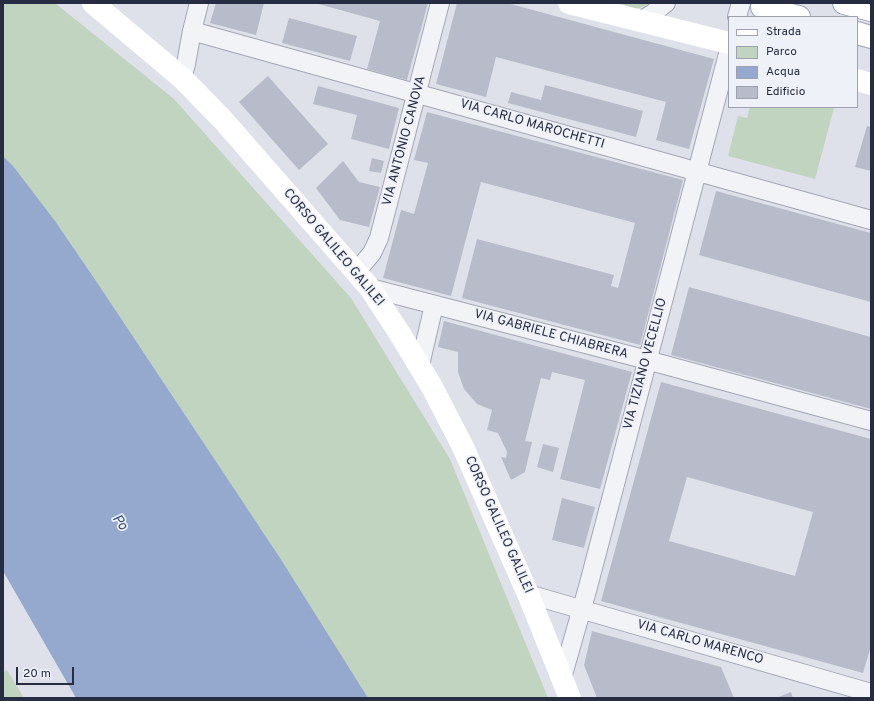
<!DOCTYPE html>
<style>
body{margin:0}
#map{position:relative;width:874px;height:701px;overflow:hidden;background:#dee1ea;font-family:Overpass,sans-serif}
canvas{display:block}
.frame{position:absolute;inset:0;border:4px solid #262c42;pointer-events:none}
.legend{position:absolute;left:728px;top:16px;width:130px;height:92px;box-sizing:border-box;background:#eef1f7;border:1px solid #9ea2af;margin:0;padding:5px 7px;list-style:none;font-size:12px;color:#262c42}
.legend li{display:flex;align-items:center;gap:8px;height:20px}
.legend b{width:20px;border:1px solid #9ea2af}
.scale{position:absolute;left:16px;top:667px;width:58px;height:18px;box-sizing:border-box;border:2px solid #262c42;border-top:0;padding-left:5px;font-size:12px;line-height:14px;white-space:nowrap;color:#262c42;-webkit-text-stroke:3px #eef1f7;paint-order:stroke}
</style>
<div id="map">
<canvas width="874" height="701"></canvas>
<div class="frame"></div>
<ul class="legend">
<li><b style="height:5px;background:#fff"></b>Strada</li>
<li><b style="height:11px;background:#c1d4bf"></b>Parco</li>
<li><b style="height:11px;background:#95a9ce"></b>Acqua</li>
<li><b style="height:11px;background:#b8bcca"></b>Edificio</li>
</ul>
<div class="scale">20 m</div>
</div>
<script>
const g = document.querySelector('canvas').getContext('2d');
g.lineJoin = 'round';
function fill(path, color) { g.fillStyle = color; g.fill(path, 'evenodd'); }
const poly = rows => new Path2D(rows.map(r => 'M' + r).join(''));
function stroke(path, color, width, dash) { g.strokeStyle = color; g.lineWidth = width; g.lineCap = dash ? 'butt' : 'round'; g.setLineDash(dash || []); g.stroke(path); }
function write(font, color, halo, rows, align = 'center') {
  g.font = font + ' Overpass,sans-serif'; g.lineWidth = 3.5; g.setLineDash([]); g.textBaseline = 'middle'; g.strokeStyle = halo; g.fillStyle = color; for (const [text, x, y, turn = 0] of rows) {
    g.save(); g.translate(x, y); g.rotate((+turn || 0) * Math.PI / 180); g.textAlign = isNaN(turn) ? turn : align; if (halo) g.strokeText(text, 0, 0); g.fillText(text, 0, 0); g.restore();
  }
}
const green = poly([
 [3,3,55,3,174,99,351,298,450,459,548,698,368,698,3,163],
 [624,3,651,3,645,6,636,9,625,6],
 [750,107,830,107,834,108,815,179,728,156,738,116,747,118],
 [7,670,24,698,3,698,3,672]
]);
const water = poly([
 [3,156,13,166,55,221,98,284,280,558,368,698,76,698,3,571]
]);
const building = poly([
 [216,3,264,3,256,35,210,23],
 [315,3,428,3,407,80,367,69,380,21],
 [457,3,507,3,714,59,689,149,656,140,666,102,496,57,486,97,436,84],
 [289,18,357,36,350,61,282,43],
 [268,76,328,144,299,170,239,102],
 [545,85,643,111,636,137,508,103,511,92,541,100],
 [318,86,399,108,389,149,351,139,357,115,313,104],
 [427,112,683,180,640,345,462,298,477,239,614,275,611,286,618,288,635,223,481,182,451,296,383,278,401,210,414,214,428,163,414,160],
 [867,126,871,127,871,171,855,167],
 [372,158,384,161,381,173,369,171],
 [343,161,359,182,380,187,369,227,340,220,316,188],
 [716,191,871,233,871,302,699,255],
 [689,287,871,337,871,409,671,355],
 [444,321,632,372,600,489,560,479,585,380,552,372,550,380,541,378,525,441,532,442,525,472,511,480,501,457,506,458,507,452,498,433,487,430,492,410,477,404,464,389,458,372,458,352,438,347],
 [661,382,871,439,871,646,863,673,601,601],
 [687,477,813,512,795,576,669,541],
 [543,444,559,448,553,472,537,467],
 [562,498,595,507,584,548,552,540],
 [592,631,721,667,734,698,597,698,584,665],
 [791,692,793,698,776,698]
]);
const street = poly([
 [737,17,741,3],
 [640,21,652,14,666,3],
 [192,31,871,220],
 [182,78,186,64,192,31,199,3],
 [356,272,372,253,379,238,440,3],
 [370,288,632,356,871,421],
 [420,365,434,305],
 [528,594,871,693],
 [562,678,588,587,729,50]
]);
const secondary = poly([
 [93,3,182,78,223,120,370,288,400,334,432,387,463,447,528,594,570,698],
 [569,3,729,43],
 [857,80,871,84]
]);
const primary = poly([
 [844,3,871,10],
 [762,7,799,17],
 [857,33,871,37]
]);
const streetNames = [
 ["VIA CARLO MAROCHETTI",532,125,16],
 ["VIA ANTONIO CANOVA",405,141,-75],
 ["CORSO GALILEO GALILEI",333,248,50],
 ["VIA GABRIELE CHIABRERA",551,335,15],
 ["VIA TIZIANO VECELLIO",646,364,-75],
 ["CORSO GALILEO GALILEI",498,525,66],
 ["VIA CARLO MARENCO",700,643,16]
];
const waterNames = [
 ["Po",119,523,55]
];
fill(green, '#c1d4bf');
fill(water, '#95a9ce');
fill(building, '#b8bcca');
stroke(street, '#a3a7b4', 20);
stroke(primary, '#9ca3b7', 24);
stroke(street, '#f2f3f7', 18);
stroke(secondary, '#fff', 22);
stroke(primary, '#fff', 22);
write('13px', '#262c42', '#eef1f7', streetNames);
write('italic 14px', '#2b447b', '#eef1f7', waterNames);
</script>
